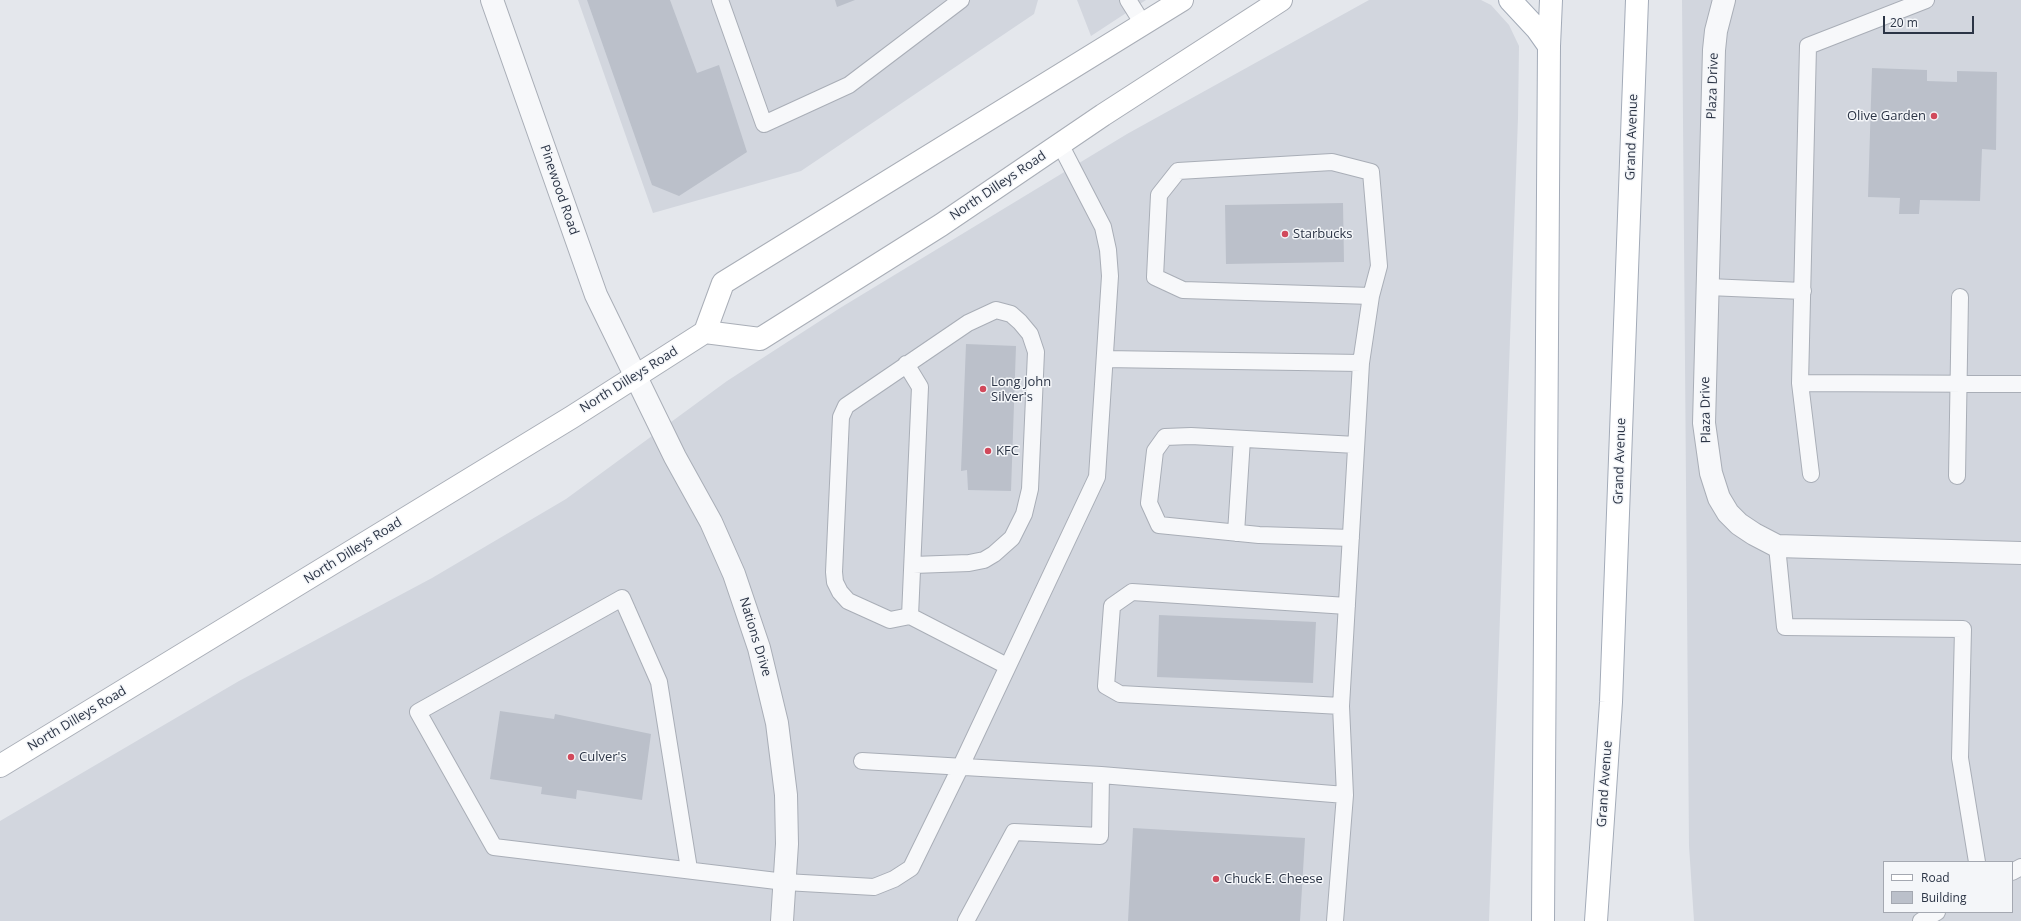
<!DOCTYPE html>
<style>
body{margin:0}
#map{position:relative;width:2021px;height:921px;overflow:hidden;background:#e4e7ec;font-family:"Open Sans",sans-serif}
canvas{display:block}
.legend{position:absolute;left:1883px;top:861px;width:130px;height:52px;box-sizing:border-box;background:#f4f6f9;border:1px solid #a4a8b1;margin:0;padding:5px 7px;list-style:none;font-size:12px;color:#2b3445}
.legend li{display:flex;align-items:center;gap:8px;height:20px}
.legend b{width:20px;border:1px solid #a4a8b1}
.scale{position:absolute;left:1883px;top:16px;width:91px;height:18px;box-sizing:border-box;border:2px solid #2b3445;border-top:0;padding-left:5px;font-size:12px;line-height:14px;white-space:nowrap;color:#2b3445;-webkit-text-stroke:3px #f4f6f9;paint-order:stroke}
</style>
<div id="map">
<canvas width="2021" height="921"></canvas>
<ul class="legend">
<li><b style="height:5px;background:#fff"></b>Road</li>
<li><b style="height:11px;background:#bbc0ca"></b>Building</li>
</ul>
<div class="scale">20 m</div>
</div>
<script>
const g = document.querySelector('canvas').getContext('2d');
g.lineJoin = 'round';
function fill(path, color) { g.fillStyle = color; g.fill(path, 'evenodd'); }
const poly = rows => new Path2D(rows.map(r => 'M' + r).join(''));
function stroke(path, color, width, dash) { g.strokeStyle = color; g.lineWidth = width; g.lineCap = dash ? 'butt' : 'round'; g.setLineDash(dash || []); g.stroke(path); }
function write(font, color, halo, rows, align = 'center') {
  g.font = font + ' "Open Sans",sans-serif'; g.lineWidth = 3; g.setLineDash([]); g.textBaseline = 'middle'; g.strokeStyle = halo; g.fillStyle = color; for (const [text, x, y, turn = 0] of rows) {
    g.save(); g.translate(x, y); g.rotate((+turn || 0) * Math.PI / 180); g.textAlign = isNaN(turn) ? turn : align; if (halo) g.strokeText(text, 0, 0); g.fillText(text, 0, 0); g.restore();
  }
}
const built = poly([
 [578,0,1038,0,1034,14,801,171,653,213],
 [1077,0,1146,0,1091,36],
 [1369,0,1481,0,1491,5,1509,25,1519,46,1518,118,1489,921,0,921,0,821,239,681,432,578,566,499,727,381,840,308,1127,134],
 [1682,0,2021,0,2021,921,1694,921,1689,846],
 [1884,862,2012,862,2012,912,1884,912]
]);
const building = poly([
 [587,0,670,0,697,73,719,65,747,152,679,196,652,185],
 [835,0,855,0,837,7],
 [1872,68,1927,70,1927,81,1957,82,1957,71,1997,72,1996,150,1982,149,1980,201,1920,200,1919,214,1899,214,1900,198,1868,197],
 [1343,203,1344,262,1226,264,1225,205],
 [966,344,1016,346,1011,491,968,490,967,470,961,471],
 [1159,615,1316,622,1313,683,1157,677],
 [500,711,554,719,555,714,651,734,642,800,577,790,576,799,541,794,542,787,490,779],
 [1133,828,1305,838,1300,921,1128,921]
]);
const lane = poly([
 [720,0,764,124,849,85,961,0],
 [1128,0,1143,24],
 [1708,287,1803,291],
 [1105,359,1361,363],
 [906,364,920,387,910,616],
 [1800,383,2021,384],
 [1811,474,1800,383,1808,46,1926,0],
 [1957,476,1960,297],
 [1236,533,1242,439],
 [1351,538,1259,535,1159,525,1149,503,1155,451,1165,437,1191,436,1356,445],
 [1777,546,1785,627,1963,629,1960,758,1977,862],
 [913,565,969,563,984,560,994,554,1012,538,1024,514,1030,489,1036,352,1030,334,1020,322,1011,314,996,310,968,323,846,406,841,417,834,572,835,582,840,592,848,601,890,620,910,616,1007,666],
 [1341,706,1120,694,1106,686,1112,606,1132,592,1347,606],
 [862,761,1101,775,1345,795],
 [689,869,659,682,622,598,418,712,494,847,785,882,874,887,894,879,911,868,960,768,1097,477,1110,276,1108,250,1103,227,1060,144],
 [2012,872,2021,867],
 [966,921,1014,832,1100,836,1101,775],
 [1335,921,1345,795,1341,706,1361,363,1371,296,1379,266,1371,172,1332,162,1178,171,1159,195,1155,277,1183,290,1371,296],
 [1921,921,1937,912]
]);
const street = poly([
 [492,0,596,295,675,457,711,522,734,574,759,648,777,723,786,795,787,844,782,921],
 [1724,0,1716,31,1714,50,1704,423,1711,473,1719,498,1728,513,1739,524,1754,534,1777,546,2021,553]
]);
const secondary = poly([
 [705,332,760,339,941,225,1103,115,1281,0],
 [0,766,572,417,705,332,723,283,1182,0]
]);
const primary = poly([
 [1510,0,1537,29,1549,46],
 [1543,921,1549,46,1551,0],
 [1596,921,1611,702,1637,0]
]);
const markers = [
 [1934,116,4,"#d1495b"],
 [1285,234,4,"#d1495b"],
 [983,389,4,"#d1495b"],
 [988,451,4,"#d1495b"],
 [571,757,4,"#d1495b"],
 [1216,879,4,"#d1495b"]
];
const streetNames = [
 ["Plaza Drive",1713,86,-88],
 ["Grand Avenue",1632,137,-88],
 ["North Dilleys Road",998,186,-34],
 ["Pinewood Road",559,190,71],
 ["North Dilleys Road",629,380,-32],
 ["Plaza Drive",1706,410,-91],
 ["Grand Avenue",1620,461,-88],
 ["North Dilleys Road",353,551,-32],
 ["Nations Drive",755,637,73],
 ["North Dilleys Road",77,719,-31],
 ["Grand Avenue",1605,784,-86]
];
const poiNames = [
 ["Olive Garden",1926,116,"right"],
 ["Starbucks",1293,234],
 ["Long John",991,382],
 ["Silver's",991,397],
 ["KFC",996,451],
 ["Culver's",579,757],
 ["Chuck E. Cheese",1224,879]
];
fill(built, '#d2d6de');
fill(building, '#bbc0ca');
stroke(lane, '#a9aeb7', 18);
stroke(street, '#a9aeb7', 24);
stroke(secondary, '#a9aeb7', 24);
stroke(primary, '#a3abb8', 24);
stroke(lane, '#f7f8fa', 16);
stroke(street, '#f7f8fa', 22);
stroke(secondary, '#fff', 22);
stroke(primary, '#fff', 22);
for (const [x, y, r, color] of markers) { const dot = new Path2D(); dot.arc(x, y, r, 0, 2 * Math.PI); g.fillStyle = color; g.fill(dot); stroke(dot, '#f4f6f9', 1.5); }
write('13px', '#2b3445', '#f4f6f9', streetNames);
write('13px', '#2b3445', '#f4f6f9', poiNames, 'left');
</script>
